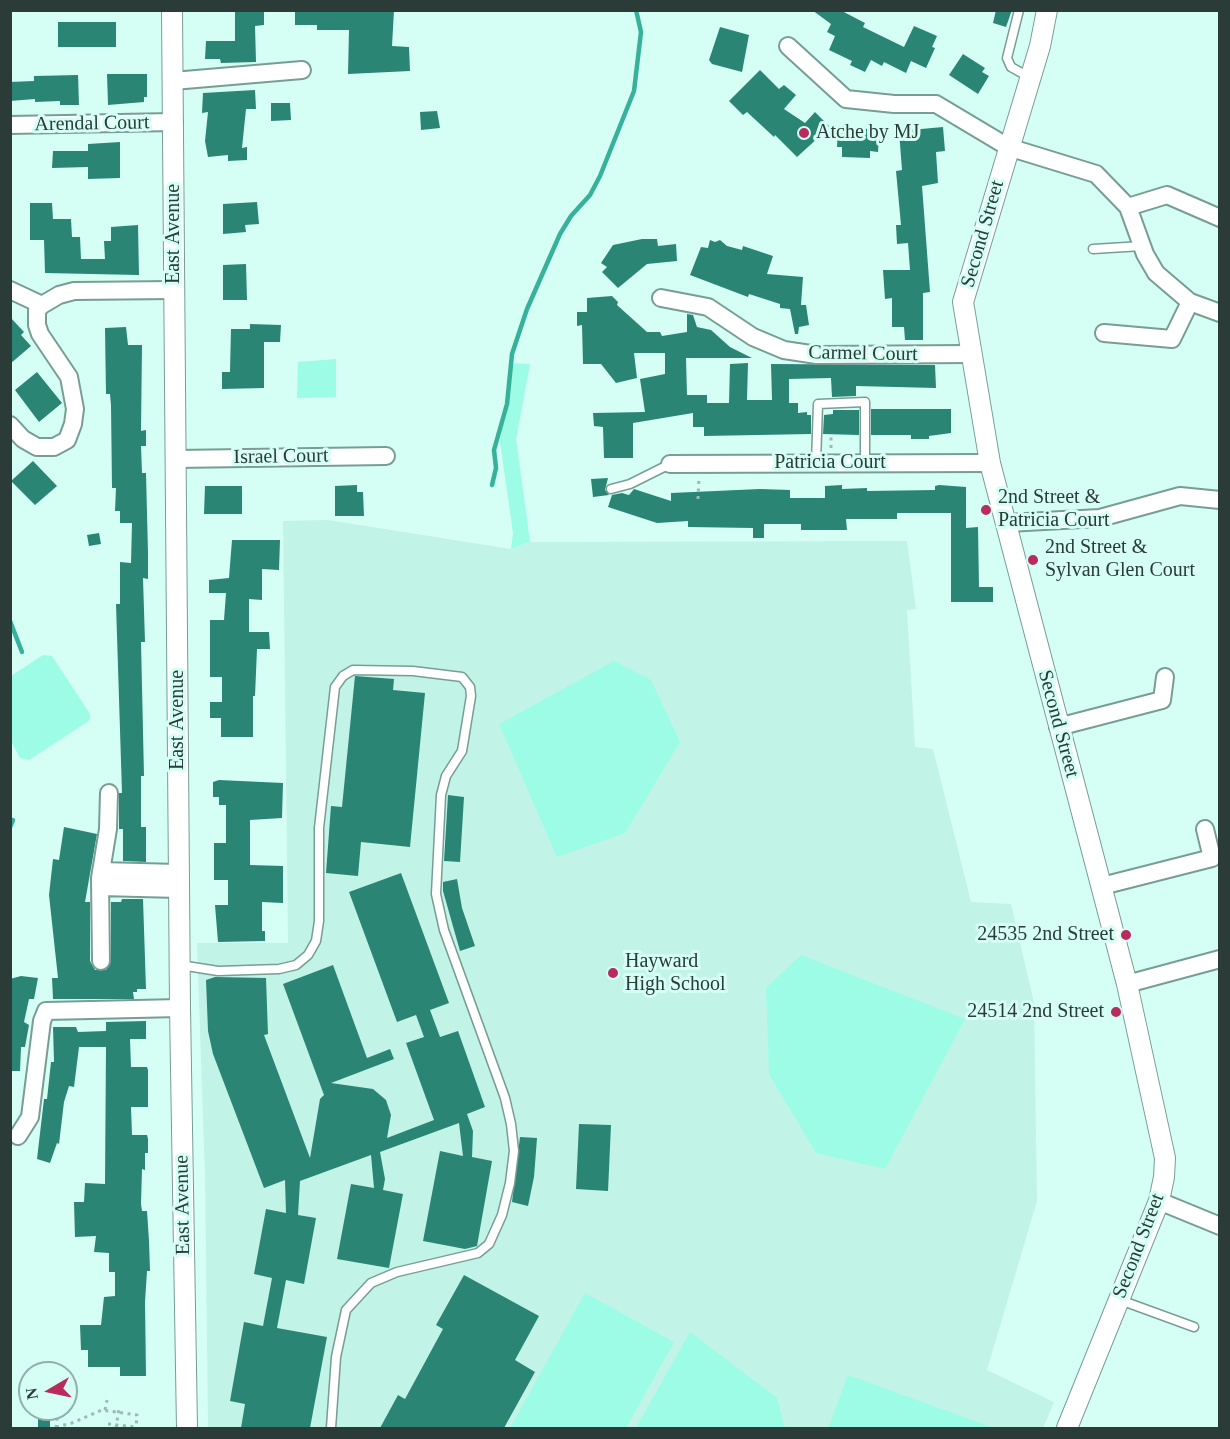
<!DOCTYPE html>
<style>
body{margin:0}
#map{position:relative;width:1230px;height:1439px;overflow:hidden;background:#d5fff4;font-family:"Times New Roman",serif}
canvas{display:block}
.frame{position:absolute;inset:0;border:12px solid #2b3b37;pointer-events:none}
.north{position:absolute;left:18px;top:1361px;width:60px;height:60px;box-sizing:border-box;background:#d5fff4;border:2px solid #91b1a8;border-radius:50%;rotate:261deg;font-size:16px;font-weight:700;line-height:24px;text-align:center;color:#2b3b37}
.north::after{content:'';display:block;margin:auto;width:21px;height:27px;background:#b92b5c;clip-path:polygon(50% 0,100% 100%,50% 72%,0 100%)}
</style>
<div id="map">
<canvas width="1230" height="1439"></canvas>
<div class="frame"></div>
<div class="north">N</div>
</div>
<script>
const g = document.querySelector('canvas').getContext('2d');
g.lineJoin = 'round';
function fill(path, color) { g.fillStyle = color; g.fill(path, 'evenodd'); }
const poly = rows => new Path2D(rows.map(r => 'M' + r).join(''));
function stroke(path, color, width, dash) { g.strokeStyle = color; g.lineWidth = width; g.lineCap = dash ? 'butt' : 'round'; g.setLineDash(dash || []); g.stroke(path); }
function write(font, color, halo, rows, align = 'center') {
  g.font = font + ' "Times New Roman",serif'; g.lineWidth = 6; g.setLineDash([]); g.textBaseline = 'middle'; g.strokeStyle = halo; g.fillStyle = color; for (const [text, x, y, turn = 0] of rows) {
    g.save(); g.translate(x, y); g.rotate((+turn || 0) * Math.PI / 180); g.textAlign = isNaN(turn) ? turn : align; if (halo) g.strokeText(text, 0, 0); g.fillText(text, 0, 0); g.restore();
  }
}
const built = poly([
 [328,520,511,549,530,542,907,541,916,609,907,610,915,747,933,749,971,902,1011,904,1034,1003,1037,1201,987,1370,1054,1402,1043,1428,208,1428,205,1176,197,943,288,943,283,521]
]);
const green = poly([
 [336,359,336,397,297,398,298,362],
 [511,363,530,364,516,439,530,542,511,549,513,533,500,442],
 [43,655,52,656,90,714,90,720,29,760,20,758,11,741,11,676],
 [614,661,651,680,680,742,625,833,557,857,499,724],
 [801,955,965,1019,885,1169,816,1153,769,1074,766,988],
 [585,1293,674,1342,626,1428,510,1428],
 [690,1332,777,1398,785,1428,636,1428],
 [848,1375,994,1428,828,1428]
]);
const stream = poly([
 [492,485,496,468,494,450,507,404,512,354,527,309,560,234,571,216,590,195,600,176,634,91,641,32,636,10],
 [10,621,22,652],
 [10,827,13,820]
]);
const building = poly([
 [235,10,264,10,264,25,255,26,256,62,221,63,220,59,205,59,206,41,235,41],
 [295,10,394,10,392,46,409,47,410,71,348,74,349,30,317,30,317,25,295,25],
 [812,10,840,10,865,23,863,27,904,47,914,26,937,36,932,47,935,48,926,68,911,61,906,73,884,62,882,66,871,60,865,72,850,65,852,61,829,50,835,36,827,32,831,24],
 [996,10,1012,10,1006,27,993,23],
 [58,22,116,22,116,47,58,47],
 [720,27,749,35,742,72,712,64,709,60],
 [963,54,985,68,982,72,989,76,978,94,949,75],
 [760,70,779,89,784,85,796,95,784,109,805,123,815,112,830,127,797,157,775,135,774,137,747,112,743,115,729,101],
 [107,74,147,74,147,97,144,97,144,102,108,105],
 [78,75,79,105,60,105,60,101,35,102,35,99,10,101,10,82,34,81,34,76],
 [255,90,256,109,246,109,242,148,247,147,247,160,228,161,228,155,208,157,205,141,208,112,202,113,203,93],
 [271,103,290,103,291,120,271,121],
 [437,111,440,128,421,130,420,112],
 [943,127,945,151,936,152,938,183,922,186,930,292,923,293,923,340,905,340,904,327,892,327,892,298,885,299,883,270,910,270,908,243,897,244,896,225,901,225,896,171,902,170,899,131],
 [838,128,872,129,872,133,879,134,878,152,870,151,870,158,842,157,842,147,837,147],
 [120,142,120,178,88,179,88,167,52,168,53,151,88,151,88,144],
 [257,202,259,224,245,225,246,232,223,234,223,204],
 [30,203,52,203,53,219,71,219,72,237,80,237,81,259,105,259,104,241,111,241,111,227,138,225,139,275,45,273,44,240,30,240],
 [642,239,657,239,658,246,676,244,677,261,647,264,618,288,602,272,607,267,601,263,613,245],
 [710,240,715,242,720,240,727,246,742,250,743,246,773,256,767,274,803,277,801,305,806,305,809,325,799,327,798,334,795,334,790,309,780,308,780,304,749,294,748,297,690,275,701,247,708,248],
 [246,264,247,300,223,300,223,265],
 [612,296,618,302,617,305,647,332,660,332,662,336,687,332,687,314,693,315,697,327,711,330,730,347,752,358,686,358,687,395,707,395,707,403,729,403,730,364,748,363,747,400,772,400,771,364,935,365,936,388,856,386,856,396,832,397,831,378,789,379,789,403,798,403,798,413,807,412,807,415,811,415,811,434,704,436,704,427,693,427,693,413,633,423,633,458,604,458,603,427,594,426,593,413,645,412,640,379,665,374,665,353,634,353,637,378,616,383,601,364,583,364,582,325,577,326,577,312,587,312,587,298],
 [10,317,24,332,21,335,31,346,10,364],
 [250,324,281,325,280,342,264,342,264,388,222,389,222,372,230,372,231,329,250,329],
 [126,327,128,345,142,345,141,431,146,430,146,446,141,446,142,473,146,473,148,553,148,579,143,578,145,642,141,642,144,776,141,776,141,827,146,827,146,862,123,861,123,829,119,829,119,793,122,793,116,604,120,604,120,562,131,563,132,523,120,523,120,511,115,511,116,488,112,488,111,405,110,394,106,394,105,328],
 [37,372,62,403,39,422,15,390],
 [871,409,951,409,951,433,929,436,929,439,911,439,911,435,871,435],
 [833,410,859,410,859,435,823,434,824,415,833,414],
 [33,461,57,486,35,505,11,481],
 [608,478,605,490,609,495,593,497,591,479],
 [357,485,357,492,363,492,364,516,335,516,335,486],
 [842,485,842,489,867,488,867,491,935,490,935,486,939,485,966,487,966,528,978,527,979,587,993,587,993,602,951,602,951,513,897,513,897,519,846,519,847,530,801,530,801,524,764,524,764,538,753,538,753,528,688,527,688,521,657,523,608,507,612,495,622,493,629,495,634,489,671,501,671,493,760,489,790,490,790,498,825,498,825,486],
 [205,486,242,486,242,514,204,514],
 [99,533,101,544,89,546,87,535],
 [232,540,280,540,279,570,262,569,262,600,249,599,249,632,269,632,270,649,257,649,255,696,253,696,253,737,221,737,221,718,210,718,210,702,222,702,222,677,210,677,210,620,224,620,226,593,209,593,209,580,229,578],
 [355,676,394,679,393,690,425,693,410,847,361,842,358,876,326,873,331,806,342,807],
 [219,780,283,783,282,818,250,820,250,865,283,866,283,903,262,902,262,931,265,931,265,941,218,942,215,905,228,905,228,880,214,880,214,843,226,843,226,805,219,805,219,797,213,797,213,782],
 [448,795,464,797,460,862,444,861],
 [64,827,97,834,85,902,90,902,90,961,95,970,106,970,111,961,111,902,121,902,122,899,143,899,146,989,137,989,137,992,133,992,134,999,53,999,52,978,58,978,49,895,53,859,59,860],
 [401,873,449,1003,430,1010,440,1037,458,1031,485,1107,467,1114,473,1131,472,1157,492,1161,477,1246,465,1249,423,1241,440,1151,463,1156,459,1123,380,1152,385,1179,383,1190,403,1194,389,1268,337,1259,351,1184,374,1188,371,1155,300,1181,298,1215,316,1218,304,1284,286,1280,277,1328,327,1337,310,1428,241,1428,245,1404,230,1401,244,1322,263,1326,272,1278,254,1274,266,1209,286,1213,285,1180,264,1188,213,1054,208,1031,206,980,215,977,266,978,268,1034,264,1035,310,1158,320,1099,324,1095,283,984,333,965,367,1058,390,1049,394,1059,331,1083,373,1089,386,1100,391,1115,387,1138,434,1120,406,1043,424,1037,416,1015,397,1022,349,892],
 [457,879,462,908,475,946,460,951,443,891,443,882],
 [21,976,38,978,34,999,29,999,24,1022,29,1025,25,1047,21,1047,20,1071,10,1071,10,979],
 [146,1021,146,1039,130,1039,131,1067,147,1067,148,1070,148,1107,131,1107,132,1135,147,1135,148,1139,148,1153,145,1153,145,1170,142,1169,141,1204,142,1211,147,1211,149,1241,150,1271,147,1271,145,1302,146,1376,120,1376,120,1367,88,1367,88,1350,81,1350,80,1325,101,1325,104,1297,115,1296,115,1272,109,1272,109,1253,94,1252,96,1236,75,1237,74,1202,84,1202,85,1183,105,1184,106,1047,79,1047,74,1087,69,1086,64,1102,59,1144,57,1143,50,1163,37,1159,44,1099,47,1099,51,1062,54,1062,53,1027,76,1027,78,1032,106,1031,106,1022],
 [579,1124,611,1125,608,1191,576,1189],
 [520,1137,537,1138,534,1177,528,1206,512,1202],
 [464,1275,539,1316,515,1360,535,1372,504,1428,380,1428,398,1395,405,1399,443,1329,436,1325],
 [38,1409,50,1409,50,1428,38,1428]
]);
const path = poly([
 [831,448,831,437],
 [698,499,699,477],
 [105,1410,107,1400],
 [108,1424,136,1427],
 [56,1427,72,1423,102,1410,137,1415,136,1428],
 [56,1428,58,1409],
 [116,1428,119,1408]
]);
const service = poly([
 [1019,10,1007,58,1011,67,1029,77],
 [1093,249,1142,246],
 [816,463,818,404,865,402,865,463],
 [611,489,630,484,670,464],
 [180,965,218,971,279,969,296,965,308,955,316,941,319,921,319,828,335,687,343,676,353,670,413,671,462,677,470,687,471,696,462,751,446,776,441,795,436,894,444,930,505,1098,511,1124,514,1151,510,1183,502,1215,489,1244,478,1253,397,1272,371,1283,346,1310,336,1357,331,1428],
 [1120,1300,1194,1327]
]);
const minor = poly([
 [788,46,846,99,894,104,936,104,1008,147,1096,174,1128,207,1145,254,1156,273,1190,302,1220,313],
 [173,81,302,70],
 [10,125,174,122],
 [1128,207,1167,195,1220,218],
 [10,290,42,305],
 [661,298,708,307,753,337,784,350,817,355,970,354],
 [1104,333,1172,339,1190,302],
 [10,425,23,439,37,447,54,447,67,440,73,424,75,409,69,377,40,334,37,325,37,310,42,305,59,295,74,291,174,290],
 [176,459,386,456],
 [670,464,990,463],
 [1007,523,1100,518,1180,496,1220,500],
 [1058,727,1162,700,1165,677],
 [101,871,178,873],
 [1102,886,1212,858,1205,829],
 [100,887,179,889],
 [101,961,100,878,108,829,109,793],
 [1127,984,1220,959],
 [18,1136,30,1117,42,1021,46,1011,180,1008],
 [1159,1201,1220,1226]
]);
const tertiary = poly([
 [172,10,180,1008,187,1428],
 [1047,10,1040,46,963,302,990,463,1127,984,1165,1158,1164,1177,1159,1201,1067,1428]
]);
const markers = [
 [804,133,6,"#b92b5c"],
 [986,510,6,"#b92b5c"],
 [1033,560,6,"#b92b5c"],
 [1126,935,6,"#b92b5c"],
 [613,973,6,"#b92b5c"],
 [1116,1012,6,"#b92b5c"]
];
const streetNames = [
 ["Arendal Court",92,124,-1],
 ["East Avenue",174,234,-90],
 ["Second Street",983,234,-74],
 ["Carmel Court",863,354,1],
 ["Israel Court",281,457,-1],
 ["Patricia Court",830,463],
 ["East Avenue",178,720,-90],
 ["Second Street",1058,724,75],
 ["East Avenue",183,1205,-91],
 ["Second Street",1139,1246,-69]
];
const poiNames = [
 ["Atche by MJ",816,133],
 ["2nd Street &",998,498],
 ["Patricia Court",998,521],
 ["2nd Street &",1045,548],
 ["Sylvan Glen Court",1045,571],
 ["24535 2nd Street",1114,935,"right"],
 ["Hayward",625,962],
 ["High School",625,985],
 ["24514 2nd Street",1104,1012,"right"]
];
fill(built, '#c2f3e7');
fill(green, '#9dfce6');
stroke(stream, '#38b19a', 4.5);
fill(building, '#2a8574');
stroke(service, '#779d94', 11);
stroke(minor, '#779d94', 20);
stroke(tertiary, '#779d94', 22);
stroke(path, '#9abbb2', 3, [3, 4.5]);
stroke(service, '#fff', 8);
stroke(minor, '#fff', 16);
stroke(tertiary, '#fff', 20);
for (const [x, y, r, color] of markers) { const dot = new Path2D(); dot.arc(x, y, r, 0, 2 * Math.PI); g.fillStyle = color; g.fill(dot); stroke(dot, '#d5fff4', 2); }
write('20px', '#2b3b37', '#d5fff4', streetNames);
write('20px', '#2b3b37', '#d5fff4', poiNames, 'left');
</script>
